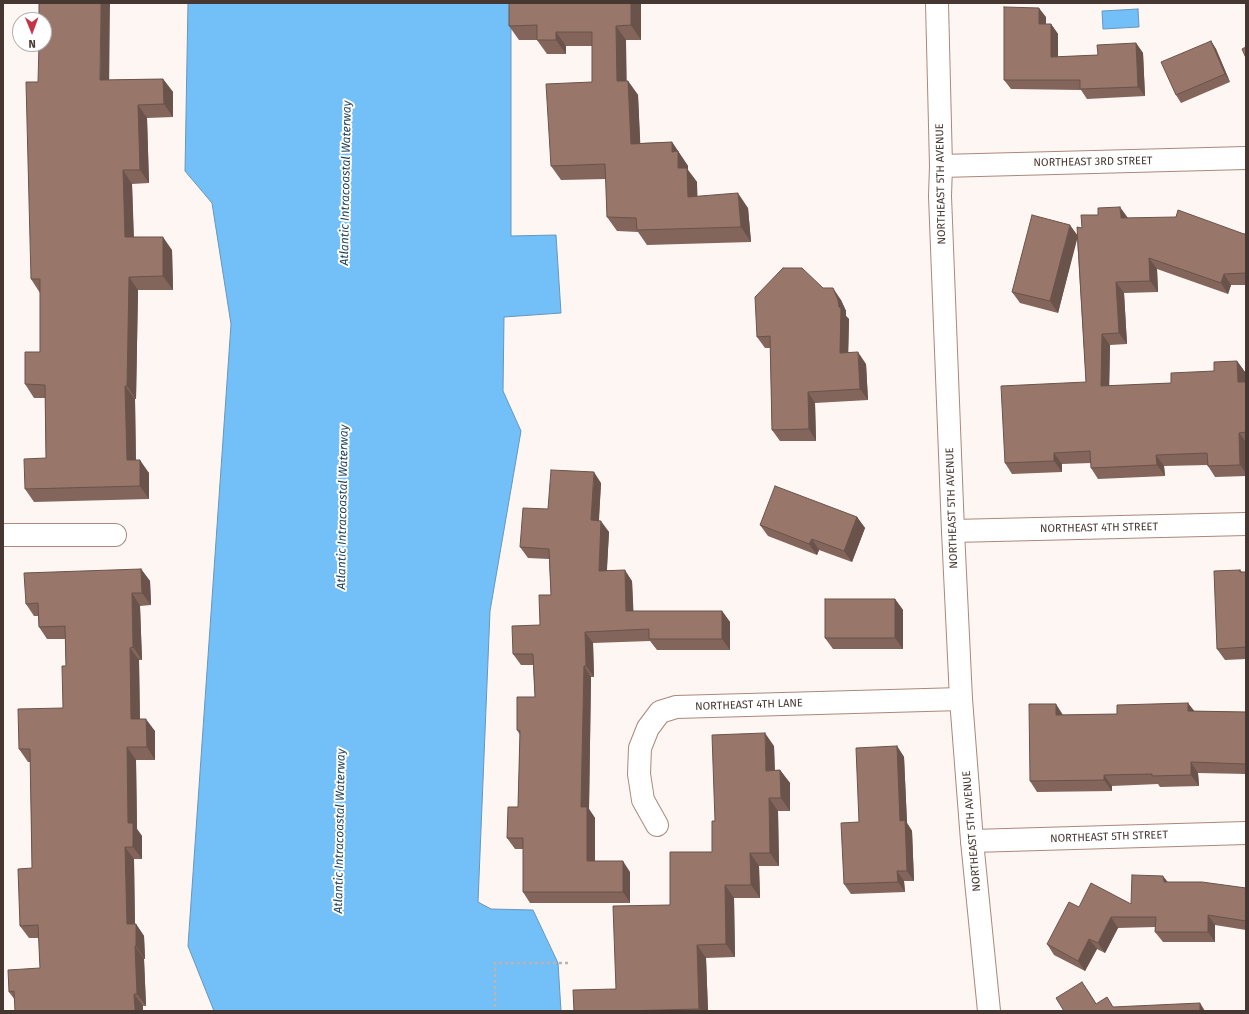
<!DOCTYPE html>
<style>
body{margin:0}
#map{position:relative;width:1249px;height:1014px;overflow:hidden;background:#fef6f3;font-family:"Fira Sans",sans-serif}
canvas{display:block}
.frame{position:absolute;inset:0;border:4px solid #463732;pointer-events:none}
.north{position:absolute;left:12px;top:12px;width:40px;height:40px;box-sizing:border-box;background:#fff;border:1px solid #b5afad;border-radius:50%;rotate:179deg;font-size:11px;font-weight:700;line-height:16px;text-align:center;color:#463732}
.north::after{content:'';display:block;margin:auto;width:14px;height:18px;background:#c53548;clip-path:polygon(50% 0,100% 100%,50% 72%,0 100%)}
</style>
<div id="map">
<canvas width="1249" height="1014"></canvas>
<div class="frame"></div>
<div class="north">N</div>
</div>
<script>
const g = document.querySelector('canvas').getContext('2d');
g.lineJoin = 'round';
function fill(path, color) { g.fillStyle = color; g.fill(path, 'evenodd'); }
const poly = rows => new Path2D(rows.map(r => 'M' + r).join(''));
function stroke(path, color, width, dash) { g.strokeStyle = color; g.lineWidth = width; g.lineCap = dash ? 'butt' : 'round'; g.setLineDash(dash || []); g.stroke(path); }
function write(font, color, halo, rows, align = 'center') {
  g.font = font + ' "Fira Sans",sans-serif'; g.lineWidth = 4; g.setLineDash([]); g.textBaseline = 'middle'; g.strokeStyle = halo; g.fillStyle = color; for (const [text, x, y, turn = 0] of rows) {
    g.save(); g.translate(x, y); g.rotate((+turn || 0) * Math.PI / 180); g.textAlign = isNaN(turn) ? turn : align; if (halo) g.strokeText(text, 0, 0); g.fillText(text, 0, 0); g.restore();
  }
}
const water = poly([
 [188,3,511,3,511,236,556,235,561,313,504,317,503,391,521,431,490,611,478,902,491,909,533,910,558,963,561,1011,214,1011,188,946,231,324,212,203,185,171,188,3],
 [1138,9,1139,27,1103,29,1102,11,1138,9]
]);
const path = poly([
 [495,1007,495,963,571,963]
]);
const street = poly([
 [941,166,1246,158],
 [953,531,1246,524],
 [3,535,115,535],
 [657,825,643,800,639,774,640,748,648,728,660,712,676,707,961,699],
 [972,841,1246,833]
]);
const secondary = poly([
 [937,3,941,166,940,196,953,531,961,699,972,841,989,1011]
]);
const wall = poly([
 [509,3,641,3,641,40,626,40,626,81,628,81,638,95,640,143,672,142,688,166,688,170,697,182,697,196,748,208,751,242,647,245,638,232,617,231,607,217,606,179,561,180,551,166,592,82,592,46,566,46,566,54,547,54,537,40,519,40,509,26],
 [1046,17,1046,24,1051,24,1058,34,1058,57,1098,55,1136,43,1143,53,1145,96,1087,99,1081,90,1011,89,1004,80],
 [1211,41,1216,49,1230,82,1181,103,1176,95],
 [163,79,173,92,173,117,147,118,149,183,132,184,134,237,172,250,173,290,138,290,136,399,135,399,136,460,149,473,149,499,34,502,25,489,46,458,45,398,34,398,25,384,40,352,40,293,31,279,110,80],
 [1128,218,1246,234,1246,285,1231,285,1228,294,1157,269,1158,292,1124,293,1127,344,1110,345,1109,386,1171,383,1214,371,1237,361,1245,372,1245,382,1246,382,1246,476,1215,477,1208,466,1207,465,1164,466,1165,476,1098,479,1091,468,1091,463,1062,464,1062,472,1012,474,1005,463,1086,382,1077,237,1058,313,1020,303,1012,292,1077,236,1082,228],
 [823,288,841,300,846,311,846,316,849,319,848,353,866,364,868,400,815,403,816,441,780,441,772,430,770,348,765,348,757,337],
 [601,483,599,521,609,532,607,570,632,581,633,611,722,611,730,622,730,650,657,650,650,641,593,643,594,677,591,677,589,809,595,818,595,861,630,872,630,903,530,903,523,892,523,849,515,849,507,838,518,807,520,735,517,730,535,697,533,665,521,665,513,654,540,625,551,595,549,559,528,558,520,547,548,509],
 [857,517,865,528,852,562,819,550,817,555,768,536,760,525],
 [141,569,150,581,151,605,140,606,142,660,139,660,140,719,155,731,155,760,136,760,137,829,142,836,142,859,134,859,135,924,136,924,144,936,145,959,144,959,146,1006,15,1000,9,992,40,968,39,938,29,938,20,926,32,868,30,762,28,762,19,749,63,708,66,666,65,639,47,639,39,627,38,616,34,616,26,604],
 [1240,570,1242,572,1246,572,1246,659,1225,660,1217,649],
 [895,599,903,610,903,649,833,649,825,638],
 [1194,711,1246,712,1246,774,1198,773,1199,786,1160,787,1158,784,1112,786,1112,791,1037,792,1030,781,1063,715,1117,714],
 [774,746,775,770,780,770,790,783,790,811,778,811,779,866,759,866,760,898,734,898,735,957,706,958,708,1011,574,1011,616,989,670,905,712,852],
 [897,746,904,757,907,823,912,831,914,881,904,881,905,892,851,894,844,884,859,822],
 [1168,882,1246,888,1246,930,1215,925,1215,942,1163,942,1155,932,1155,927,1118,928,1105,953,1097,949,1085,971,1054,955,1047,944,1079,907,1131,904]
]);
const shadedWall = poly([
 [101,3,110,3,109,94,100,80],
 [631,3,641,3,641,40,631,25],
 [1039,8,1046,17,1046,34,1039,24],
 [1051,24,1058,34,1058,67,1051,57],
 [616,26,626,40,627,96,617,81],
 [556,32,566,46,566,54,556,40],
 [1211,41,1216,49,1230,82,1225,74],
 [1136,43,1143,53,1145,96,1138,87],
 [163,79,173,92,173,117,164,104],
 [628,81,638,95,641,158,631,144],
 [138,105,147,118,149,183,140,170],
 [672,142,688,166,688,170,697,182,698,211,688,197,672,152],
 [123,170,132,184,134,250,125,237],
 [738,193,748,208,751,242,741,227],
 [1120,207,1128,218,1128,230,1121,218],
 [1070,225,1078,236,1058,313,1050,301],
 [163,237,172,250,173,290,163,276],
 [1149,258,1157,269,1158,292,1150,281],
 [1224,274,1231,285,1228,294,1221,283],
 [129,277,138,290,136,399,127,386],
 [1116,282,1124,293,1127,344,1119,333],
 [833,288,841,300,846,311,846,316,849,319,848,364,840,353,839,307],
 [1102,334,1110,345,1109,397,1101,386],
 [858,352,866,364,868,400,860,389],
 [1237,361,1245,372,1245,393,1238,382],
 [125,386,135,399,136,474,127,460],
 [808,392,815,403,816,441,809,429],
 [1239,433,1246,442,1246,473,1240,465],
 [1054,453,1062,464,1062,472,1054,461],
 [1156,455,1164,466,1165,476,1157,465],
 [140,460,149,473,149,499,140,486],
 [594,472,601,483,598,531,591,520],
 [857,517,865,528,852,562,844,551],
 [601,521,609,532,606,582,599,571],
 [812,539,819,550,817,555,809,544],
 [141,569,150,581,151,605,142,593],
 [625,570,632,581,634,622,626,611],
 [132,593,140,606,142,660,133,647],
 [895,599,903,610,903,649,895,638],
 [722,611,730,622,730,650,722,639],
 [585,632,593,643,594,677,586,666],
 [130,648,139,660,140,732,131,719],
 [584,666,591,677,589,809,595,818,595,872,587,861,581,807],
 [1188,703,1196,713,1188,711],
 [1056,704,1063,715,1056,715],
 [146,719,155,731,155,760,147,747],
 [765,733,774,746,775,784,766,771],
 [897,746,904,757,907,823,912,831,914,881,907,871,900,821],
 [127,747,136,760,137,829,142,836,142,859,133,847,128,823],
 [1191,762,1198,773,1199,786,1191,775],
 [780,770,790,783,790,811,781,798],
 [1104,775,1112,786,1112,791,1104,780],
 [769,798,778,811,779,866,770,853],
 [125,847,134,859,135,936,127,924],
 [750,853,759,866,760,898,751,885],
 [623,861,630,872,630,903,623,892],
 [897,871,904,881,905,892,898,882],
 [1163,876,1171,886,1164,882],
 [725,885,734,898,735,957,726,944],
 [1208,915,1215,925,1215,942,1208,932],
 [1111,917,1118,928,1105,953,1098,943],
 [136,924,144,936,145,959,136,946],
 [1089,939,1097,949,1085,971,1078,961],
 [697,945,706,958,708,1011,701,1011,699,1009],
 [135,946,144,959,146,1006,137,994],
 [1082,982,1089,992,1101,1011,1096,1004],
 [134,994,143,1006,143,1011,135,1011],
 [1200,1003,1205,1011,1200,1011]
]);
const building = poly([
 [39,3,101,3,100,80,163,79,164,104,138,105,140,170,123,170,125,237,163,237,163,276,129,277,127,386,125,386,127,460,140,460,140,486,25,489,24,459,46,458,45,385,25,384,25,352,40,352,40,279,31,279,26,82,38,82,39,44,44,44,44,20,39,20,39,3],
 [509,3,631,3,631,25,616,26,617,81,628,81,631,144,672,142,672,152,678,151,678,168,687,168,688,197,738,193,741,227,637,230,636,218,607,217,605,164,551,166,546,84,592,82,592,32,556,32,556,40,537,40,537,25,509,26,509,3],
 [1004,7,1039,8,1039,24,1051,24,1051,57,1098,55,1097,45,1136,43,1138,87,1080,89,1080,80,1004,80,1004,7],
 [1211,41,1225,74,1176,95,1161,62,1211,41],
 [1246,47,1246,58,1242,49,1246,47],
 [1120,207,1121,218,1176,217,1178,210,1244,234,1246,234,1246,273,1224,274,1221,283,1149,258,1150,281,1116,282,1119,333,1102,334,1101,386,1171,383,1171,373,1214,371,1214,362,1237,361,1238,382,1246,382,1246,432,1239,433,1240,465,1208,466,1207,453,1156,455,1157,465,1091,468,1090,451,1054,453,1054,461,1005,463,1001,386,1086,382,1077,227,1082,228,1081,215,1098,215,1098,208,1120,207],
 [1032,215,1070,225,1050,301,1012,292,1032,215],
 [783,268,802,268,823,288,833,288,838,300,839,307,841,308,840,353,858,352,860,389,808,392,809,429,772,430,770,336,757,337,755,297,783,268],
 [551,470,594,472,591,520,601,521,599,571,625,570,626,611,722,611,722,639,649,639,649,629,585,632,586,666,584,666,581,807,587,807,587,861,623,861,623,892,523,892,523,838,507,838,508,807,518,807,520,731,517,730,517,697,535,697,533,654,513,654,512,626,540,625,539,595,551,595,549,549,520,547,523,508,548,509,551,470],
 [775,486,857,517,844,551,812,539,809,544,760,525,775,486],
 [141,569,142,593,132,593,133,647,130,648,131,719,146,719,147,747,127,747,128,823,133,823,133,847,125,847,127,924,136,924,136,946,135,946,137,994,134,994,135,1011,15,1011,14,991,9,992,8,970,40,968,38,925,20,926,18,869,32,868,30,749,19,749,18,709,63,708,62,666,66,666,65,626,39,627,38,603,26,604,24,573,141,569],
 [1240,570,1240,572,1246,572,1246,647,1217,649,1214,571,1240,570],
 [825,599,895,599,895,638,825,638,825,599],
 [1188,703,1188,711,1246,712,1246,764,1191,762,1191,775,1152,776,1152,774,1104,775,1104,780,1030,781,1029,704,1056,704,1056,715,1117,714,1117,705,1188,703],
 [765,733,766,771,780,770,781,798,769,798,770,853,750,853,751,885,725,885,726,944,697,945,699,1009,622,1011,574,1011,573,990,616,989,613,906,670,905,670,852,712,852,712,821,715,821,712,735,765,733],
 [897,746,900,821,905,820,907,871,897,871,898,882,844,884,841,823,859,822,856,748,897,746],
 [1132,875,1163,876,1164,882,1202,882,1246,888,1246,921,1208,915,1208,932,1155,932,1156,917,1111,917,1098,943,1089,939,1078,961,1047,944,1069,902,1079,907,1091,883,1131,904,1132,875],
 [1082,982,1096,1004,1107,997,1113,1007,1200,1003,1200,1011,1064,1011,1056,998,1082,982]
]);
const streetNames = [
 ["NORTHEAST 3RD STREET",1093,162,-1],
 ["NORTHEAST 5TH AVENUE",941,184,-91],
 ["NORTHEAST 5TH AVENUE",952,508,-92],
 ["NORTHEAST 4TH STREET",1099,528,-1],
 ["NORTHEAST 4TH LANE",749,705,-2],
 ["NORTHEAST 5TH AVENUE",972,831,-95],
 ["NORTHEAST 5TH STREET",1109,837,-2]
];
const waterNames = [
 ["Atlantic Intracoastal Waterway",346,183,-89],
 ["Atlantic Intracoastal Waterway",343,507,-89],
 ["Atlantic Intracoastal Waterway",340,831,-89]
];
fill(water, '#73bff7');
stroke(water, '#6696bc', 1);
stroke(street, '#ab887b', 24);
stroke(secondary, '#ab887b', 24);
stroke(path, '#bdb3af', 2.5, [3, 3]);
stroke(street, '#fff', 22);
stroke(secondary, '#fff', 22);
fill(wall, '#83655b');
fill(shadedWall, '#6a534a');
fill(building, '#98766a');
stroke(building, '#6a534a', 1);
write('11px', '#463732', '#fff', streetNames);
write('italic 12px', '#1b3c54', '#fff', waterNames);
</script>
